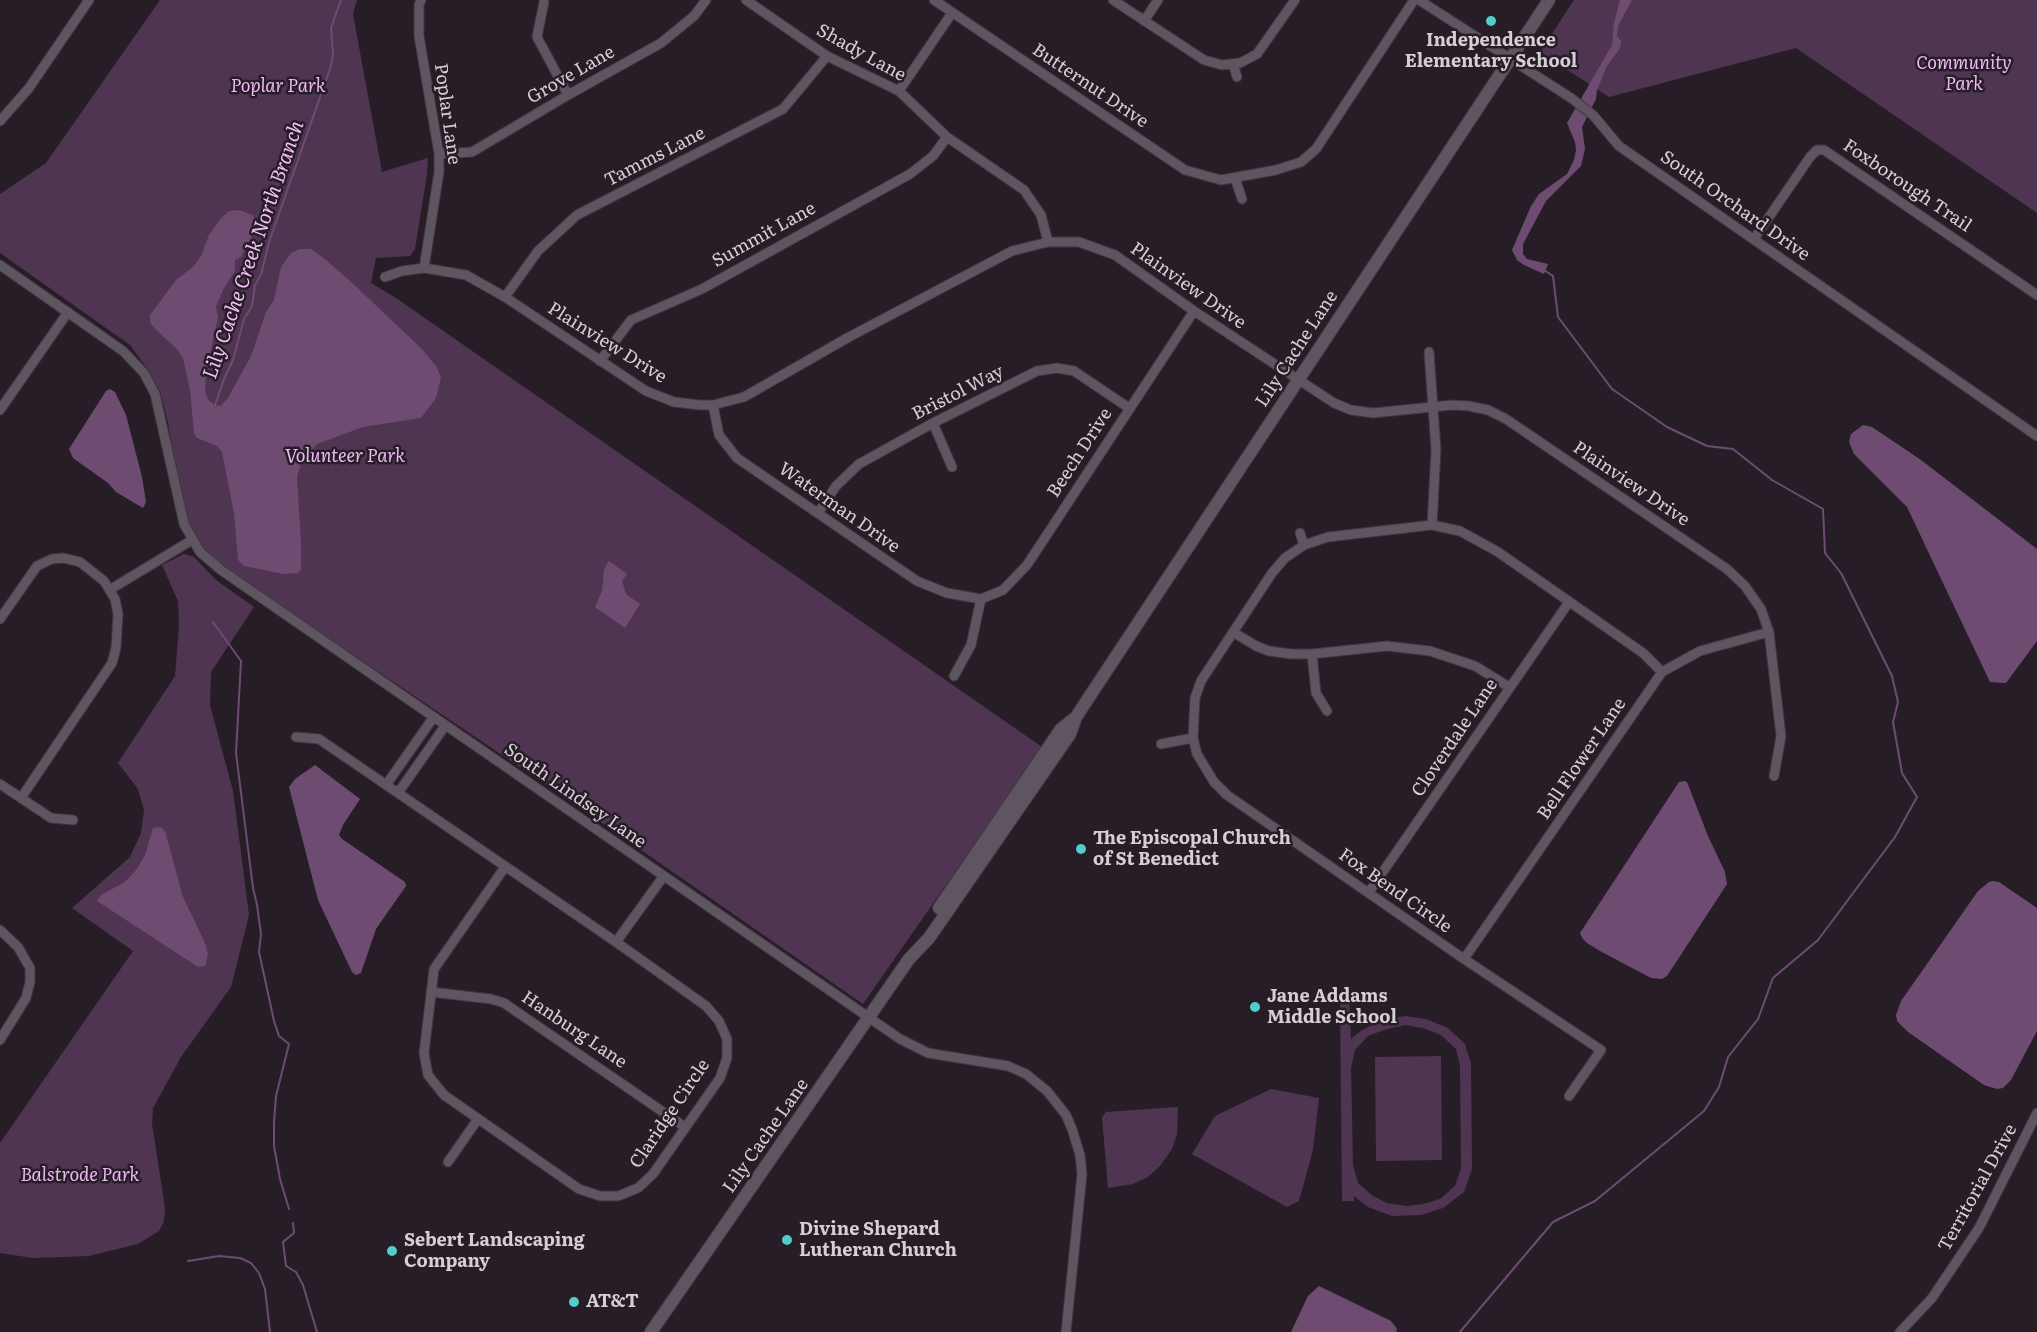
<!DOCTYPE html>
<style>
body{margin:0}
canvas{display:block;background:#261d27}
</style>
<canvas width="2037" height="1332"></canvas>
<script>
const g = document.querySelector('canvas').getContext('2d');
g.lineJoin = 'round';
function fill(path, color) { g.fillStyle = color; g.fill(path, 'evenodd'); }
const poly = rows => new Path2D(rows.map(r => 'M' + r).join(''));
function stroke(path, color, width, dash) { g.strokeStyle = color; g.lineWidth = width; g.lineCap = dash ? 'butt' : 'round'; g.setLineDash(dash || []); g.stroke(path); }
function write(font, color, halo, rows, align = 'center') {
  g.font = font + ' Literata,serif'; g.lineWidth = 5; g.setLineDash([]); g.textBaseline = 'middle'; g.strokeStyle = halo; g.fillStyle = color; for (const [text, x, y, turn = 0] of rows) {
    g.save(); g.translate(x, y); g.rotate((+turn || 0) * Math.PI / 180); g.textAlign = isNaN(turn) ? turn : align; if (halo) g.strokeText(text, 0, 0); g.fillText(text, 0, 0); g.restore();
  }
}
const green = poly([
 [160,0,357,0,353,14,382,172,428,158,427,174,415,249,410,256,376,258,371,283,396,298,1042,747,863,1004,566,798,203,554,184,524,168,422,160,392,149,371,130,345,0,253,0,194,46,163],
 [1574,0,2037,0,2037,213,1796,48,1609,97,1540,52],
 [184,554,194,557,216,580,254,607,211,672,210,705,233,791,249,915,231,987,181,1057,153,1108,152,1124,165,1208,164,1221,159,1231,138,1244,89,1256,33,1258,0,1253,0,1143,133,951,72,908,130,857,141,833,144,810,138,789,118,763,175,676,179,625,178,601,162,565],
 [1349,1000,1351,1039,1362,1030,1383,1020,1405,1016,1426,1019,1448,1028,1465,1044,1471,1064,1472,1169,1464,1192,1443,1208,1421,1215,1392,1216,1368,1207,1354,1196,1354,1201,1342,1201,1340,1001],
 [1405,1025,1423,1028,1441,1035,1456,1049,1460,1066,1461,1168,1455,1186,1440,1199,1423,1204,1406,1206,1387,1203,1373,1196,1358,1183,1353,1165,1351,1068,1355,1050,1368,1036,1387,1029],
 [1441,1056,1442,1160,1376,1161,1375,1057],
 [1271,1089,1319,1098,1313,1150,1299,1201,1287,1207,1192,1154,1215,1116],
 [1178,1107,1177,1134,1172,1149,1160,1166,1148,1177,1133,1184,1108,1188,1102,1117,1106,1112]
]);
const water = poly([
 [1620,0,1632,0,1618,26,1617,36,1621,41,1620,48,1607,66,1597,90,1596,99,1582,127,1585,149,1581,166,1546,201,1523,244,1523,254,1527,259,1548,264,1544,274,1524,265,1517,260,1512,250,1531,206,1539,194,1567,174,1574,160,1576,150,1575,142,1567,123,1612,45,1614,23],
 [240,210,252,215,256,220,253,234,241,257,235,260,235,271,225,286,216,306,218,318,206,372,205,392,209,401,215,405,221,406,228,398,251,356,266,312,274,300,281,267,291,253,300,249,311,249,325,259,349,280,421,348,436,366,441,378,436,398,421,418,363,427,317,444,308,454,301,464,297,477,301,542,301,569,298,573,284,574,244,566,238,560,234,513,222,452,217,446,197,438,194,433,190,390,183,358,177,349,155,329,150,322,150,315,176,280,193,267,201,256,209,235,221,218,229,211],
 [110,389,115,392,126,415,142,477,146,502,143,508,116,492,108,483,73,458,69,449,106,391],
 [1863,425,1872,427,1921,460,2037,549,2037,641,2006,683,1990,682,1907,507,1854,454,1849,442,1851,434],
 [609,561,627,574,622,581,626,594,640,604,625,628,595,607,602,591,604,569],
 [315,765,360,799,343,825,339,835,342,839,405,882,406,886,376,929,361,973,356,975,352,972,318,900,289,787,295,779],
 [1684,781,1687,782,1708,836,1725,872,1727,884,1667,976,1662,979,1651,978,1600,951,1587,943,1582,938,1580,933,1679,782],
 [161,827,165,831,183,897,205,943,208,954,205,966,198,967,97,901,101,895,125,882,137,869,145,855,153,828],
 [1993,881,1999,882,2037,908,2037,1031,2011,1080,2003,1088,1997,1089,1984,1085,1908,1032,1897,1021,1896,1015,1901,1001,1978,891,1989,882],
 [1319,1286,1391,1321,1397,1329,1396,1332,1291,1332,1308,1296]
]);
const stream = poly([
 [215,405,224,379,233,360,244,319,252,306,255,285,261,275,269,242,330,69,333,55,331,28,341,0],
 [213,622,241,661,236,753,253,888,257,905,261,934,259,952,274,1021,279,1036,289,1044,276,1096,274,1122,274,1146,280,1179,289,1209],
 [293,1223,294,1233,283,1242,286,1266,296,1272,303,1285,317,1332],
 [188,1261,219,1256,240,1258,251,1263,259,1273,265,1289,270,1332],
 [1460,1332,1553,1222,1595,1201,1704,1111,1719,1087,1728,1057,1758,1019,1773,978,1818,940,1895,837,1917,797,1902,773,1893,722,1898,702,1892,676,1841,573,1825,553,1823,509,1772,480,1733,449,1707,446,1667,427,1612,389,1558,317,1553,276,1544,270]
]);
const minor = poly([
 [421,0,419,5,419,36,439,154,439,172,424,268],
 [746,0,827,56,899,91,947,137,1024,190,1041,215,1048,242],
 [934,0,1185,170,1221,180,1276,170,1301,162,1316,149,1414,0],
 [1113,0,1204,60,1222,65,1240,63,1257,54,1295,0],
 [1419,0,1571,98,1593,115,1619,146,2037,436],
 [544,2,537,37,568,95],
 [1144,21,1158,0],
 [1233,64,1237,77],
 [899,91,952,13],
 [0,121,29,88,89,0],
 [439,154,472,152,568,95,661,43,694,16,706,0],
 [1235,178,1242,199],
 [1754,239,1810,157,1817,150,1824,150,2037,295],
 [0,265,123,351,144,373,155,394,184,524,200,552,221,570,900,1039,928,1053,1008,1066,1026,1074,1047,1091,1066,1115,1072,1129,1080,1155,1082,1174,1066,1332],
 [385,277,402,271,424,268,466,275,505,297,646,391,674,402,700,405,713,405,744,397,849,337,1012,251,1048,242,1079,242,1115,255,1194,311,1334,403,1351,410,1373,413,1452,405,1469,406,1488,410,1506,419,1727,569,1745,586,1761,609,1769,632,1781,736,1774,776],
 [505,297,538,251,577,215,783,109,827,56],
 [1429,352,1436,450,1432,525],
 [600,361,631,320,702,289,910,174,933,156,947,137],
 [713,405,719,435,737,458,917,581,947,593,981,599],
 [0,410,68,312],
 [933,423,952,467],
 [818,513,836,486,859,464,933,423,1037,371,1057,368,1074,371,1129,408],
 [1300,533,1304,545],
 [111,589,192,540],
 [981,599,1003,590,1027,565,1194,311],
 [0,619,37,566,52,559,63,558,80,562,104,581,115,599,118,614,116,648,112,663,21,798],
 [1233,632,1256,646,1269,651,1291,654,1312,654,1387,646,1430,651,1475,666,1509,687],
 [1312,654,1316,693,1327,711],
 [954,676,971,645,981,599],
 [296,737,319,739,616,942,706,1006,719,1021,727,1039,727,1058,720,1078,653,1174,638,1188,618,1196,600,1196,579,1189,444,1095,428,1075,424,1053,434,969,505,867],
 [1161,744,1193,738],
 [0,784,51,818,73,820],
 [386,785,433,718],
 [398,793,445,726],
 [1369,892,1569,602],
 [0,930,18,947,30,968,30,982,26,998,0,1040],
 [616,942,663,877],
 [1464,959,1662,672,1700,651,1769,632],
 [431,992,491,999,504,1003,685,1127],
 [1569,1096,1601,1050,1464,959,1227,795,1214,782,1197,754,1193,738,1195,698,1201,681,1272,573,1285,558,1304,545,1328,537,1432,525,1460,531,1498,552,1643,653,1662,672],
 [448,1162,478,1119],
 [1900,1332,1932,1298,1979,1228,2037,1113]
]);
const tertiary = poly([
 [939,908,1061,729,1075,718],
 [651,1332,909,959,929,938,1070,734,1076,717,1549,0]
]);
const markers = [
 [1491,21,6,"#53cdca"],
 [1081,849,6,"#53cdca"],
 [1255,1007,6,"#53cdca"],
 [787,1240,6,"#53cdca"],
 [392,1251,6,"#53cdca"],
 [574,1302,6,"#53cdca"]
];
const poiNames = [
 ["Independence",1491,41,"center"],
 ["Elementary School",1491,62,"center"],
 ["The Episcopal Church",1093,839],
 ["of St Benedict",1093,860],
 ["Jane Addams",1267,997],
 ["Middle School",1267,1018],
 ["Divine Shepard",799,1230],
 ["Lutheran Church",799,1251],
 ["Sebert Landscaping",404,1241],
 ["Company",404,1262],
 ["AT&T",586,1302]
];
const streetNames = [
 ["Shady Lane",861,53,29],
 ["Grove Lane",571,75,-30],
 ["Butternut Drive",1090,86,34],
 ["Poplar Lane",447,114,82],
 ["Tamms Lane",655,157,-27],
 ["Foxborough Trail",1907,186,34],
 ["South Orchard Drive",1735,206,35],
 ["Summit Lane",764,235,-29],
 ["Plainview Drive",1188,286,35],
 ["Plainview Drive",607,343,32],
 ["Lily Cache Lane",1297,349,-57],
 ["Bristol Way",958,393,-27],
 ["Beech Drive",1080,453,-57],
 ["Plainview Drive",1631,484,34],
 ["Waterman Drive",839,508,35],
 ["Cloverdale Lane",1455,738,-56],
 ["Bell Flower Lane",1582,759,-56],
 ["South Lindsey Lane",575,796,35],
 ["Fox Bend Circle",1395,891,35],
 ["Hanburg Lane",574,1030,34],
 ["Claridge Circle",670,1114,-56],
 ["Lily Cache Lane",766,1136,-55],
 ["Territorial Drive",1978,1188,-61]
];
const parkNames = [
 ["Community",1964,64],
 ["Park",1964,85],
 ["Poplar Park",278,87],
 ["Volunteer Park",345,457],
 ["Balstrode Park",80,1176]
];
const waterNames = [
 ["Lily Cache Creek North Branch",254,250,-71]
];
fill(green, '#4f3552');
fill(water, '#6e4c72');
stroke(stream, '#6e4c72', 2);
stroke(minor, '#3f373f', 11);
stroke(tertiary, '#3f373f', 14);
stroke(minor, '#5f5560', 9);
stroke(tertiary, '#5f5560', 12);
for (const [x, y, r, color] of markers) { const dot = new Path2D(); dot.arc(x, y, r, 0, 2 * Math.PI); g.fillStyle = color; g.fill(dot); stroke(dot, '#261d27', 2); }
write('bold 18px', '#d5cfd5', '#261d27', poiNames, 'left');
write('18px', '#d5cfd5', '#261d27', streetNames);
write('italic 18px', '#f0b7f5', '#261d27', parkNames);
write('italic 20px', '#f6bdfb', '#261d27', waterNames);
</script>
